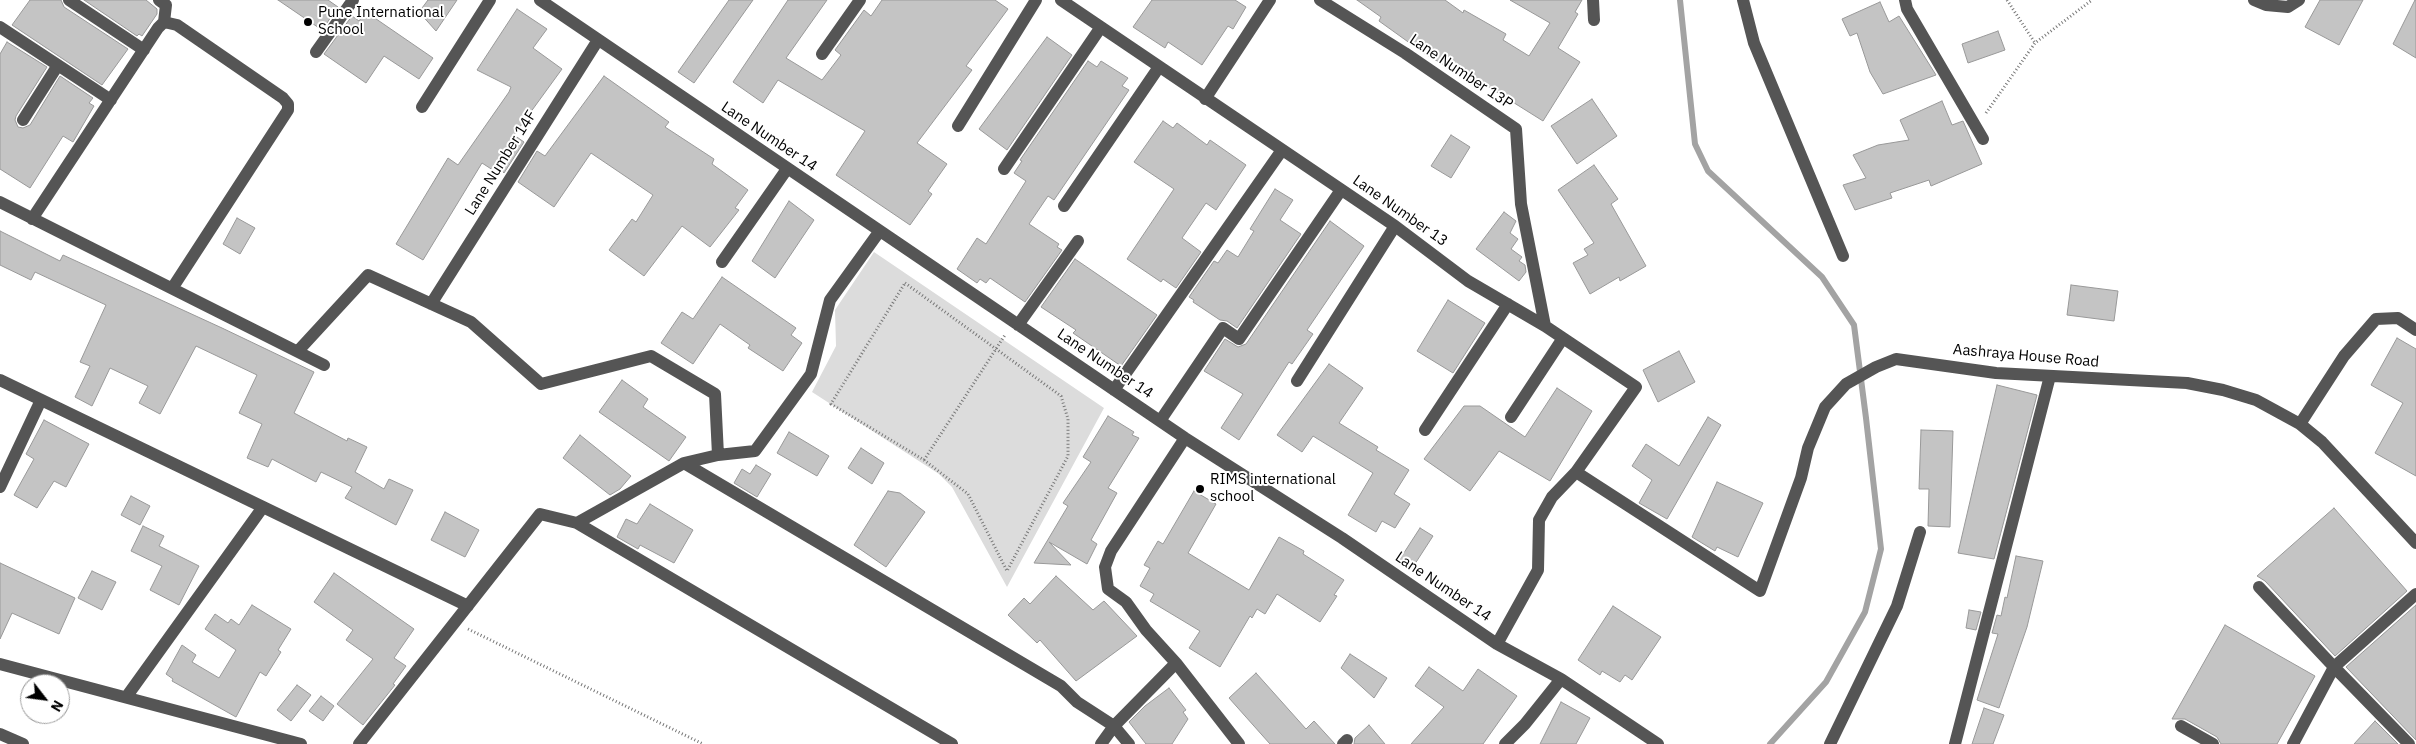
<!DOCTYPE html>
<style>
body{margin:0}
#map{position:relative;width:2416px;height:744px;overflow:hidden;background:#fff;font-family:"IBM Plex Sans",sans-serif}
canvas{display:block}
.north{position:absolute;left:20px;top:674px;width:50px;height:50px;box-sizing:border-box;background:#fff;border:1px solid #999;border-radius:50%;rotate:120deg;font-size:14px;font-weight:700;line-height:20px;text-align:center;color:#000}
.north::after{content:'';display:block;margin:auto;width:18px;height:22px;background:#000;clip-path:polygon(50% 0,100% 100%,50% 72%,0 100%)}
</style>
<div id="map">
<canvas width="2416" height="744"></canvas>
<div class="north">N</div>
</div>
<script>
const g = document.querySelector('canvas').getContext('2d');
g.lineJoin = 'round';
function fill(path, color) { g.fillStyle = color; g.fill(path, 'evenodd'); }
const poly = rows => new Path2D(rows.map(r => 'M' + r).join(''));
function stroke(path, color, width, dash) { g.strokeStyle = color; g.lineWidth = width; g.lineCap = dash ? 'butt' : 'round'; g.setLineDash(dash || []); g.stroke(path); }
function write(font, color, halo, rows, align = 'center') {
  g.font = font + ' "IBM Plex Sans",sans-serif'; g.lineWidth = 4; g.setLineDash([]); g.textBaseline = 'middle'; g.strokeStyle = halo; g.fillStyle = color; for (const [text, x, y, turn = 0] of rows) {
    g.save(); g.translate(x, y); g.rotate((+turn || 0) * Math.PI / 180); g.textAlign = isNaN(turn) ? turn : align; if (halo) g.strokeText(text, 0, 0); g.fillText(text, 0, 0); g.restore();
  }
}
const green = poly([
 [874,252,1104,408,1007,587,952,487,939,474,812,392,836,346,835,310]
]);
const stream = poly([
 [1680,0,1695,144,1708,171,1822,277,1854,325,1866,418,1881,549,1865,612,1826,682,1770,744]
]);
const building = poly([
 [30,0,61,0,64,7,128,49,102,85,12,25,30,0],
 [84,0,146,0,157,9,157,14,142,36,139,34,137,36,84,0],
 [278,0,328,0,338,7,322,30,278,0],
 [428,0,457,0,436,31,419,12,428,0],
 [729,0,753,0,694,83,678,72,729,0],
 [788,0,827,0,786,58,822,80,841,55,835,50,864,10,871,16,882,0,995,0,1008,9,966,66,972,70,917,143,947,164,928,191,932,194,910,225,836,175,865,131,778,80,763,103,733,82,788,0],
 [1152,0,1235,0,1246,7,1233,29,1228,26,1202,65,1168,42,1165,48,1133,27,1152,0],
 [1357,0,1445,0,1463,13,1464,10,1506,34,1503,40,1529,56,1550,23,1510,0,1582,0,1575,12,1578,14,1558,48,1580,62,1543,121,1476,79,1474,82,1425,54,1379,21,1381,17,1357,0],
 [2320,0,2363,0,2339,45,2305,27,2320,0],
 [2415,0,2416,0,2416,58,2393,44,2415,0],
 [1880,2,1889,22,1899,16,1936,75,1883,94,1870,72,1857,33,1850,36,1842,19,1880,2],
 [517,9,547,29,533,48,562,69,514,135,524,142,504,173,501,170,499,174,482,163,423,260,396,244,448,158,458,165,509,92,511,87,477,70,517,9],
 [366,12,433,58,419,79,384,56,366,83,324,54,352,16,359,21,366,12],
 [1998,31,2005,50,1968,63,1962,44,1998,31],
 [1047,37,1072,55,1007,150,979,129,1047,37],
 [7,42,47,67,16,116,15,120,18,127,23,128,30,125,60,76,93,98,89,103,94,106,73,142,63,136,30,188,0,169,0,54,7,42],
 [1088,61,1097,67,1101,61,1128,78,1122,86,1129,90,1054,200,1048,196,1029,224,1059,244,1057,247,1062,250,1025,302,990,278,986,283,980,279,977,283,957,269,977,238,986,244,1026,181,1014,173,1022,161,1020,160,1088,61],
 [604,76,669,122,665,127,714,159,712,164,748,190,735,208,739,210,710,247,682,226,644,276,609,250,632,219,636,222,653,195,591,153,554,207,518,182,537,151,545,156,604,76],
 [1592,99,1617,136,1577,164,1551,126,1592,99],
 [1942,101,1952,125,1963,121,1982,164,1931,186,1929,180,1890,193,1892,198,1855,210,1843,185,1866,178,1853,155,1878,145,1909,140,1900,120,1942,101],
 [1163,121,1173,128,1177,123,1207,145,1210,140,1246,165,1216,210,1206,203,1182,238,1201,252,1176,288,1163,279,1161,282,1127,259,1174,189,1134,162,1163,121],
 [1451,135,1470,147,1451,178,1431,166,1451,135],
 [1594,165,1618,199,1611,204,1646,266,1620,281,1619,277,1590,294,1573,263,1588,255,1584,249,1594,243,1558,190,1594,165],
 [1275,189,1293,200,1280,220,1301,234,1237,328,1227,321,1220,320,1193,302,1194,300,1189,297,1214,261,1218,263,1227,250,1238,257,1254,231,1250,229,1275,189],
 [789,201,814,220,775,278,752,261,789,201],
 [1504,212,1516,221,1510,233,1518,239,1511,249,1522,257,1519,261,1525,265,1526,272,1519,281,1476,249,1504,212],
 [237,218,255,228,240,254,223,244,237,218],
 [1330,221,1364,246,1307,330,1313,334,1292,364,1289,362,1239,440,1221,428,1243,394,1204,371,1225,339,1238,347,1246,344,1330,221],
 [0,231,60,261,63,255,222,328,314,372,294,413,347,441,348,438,367,447,355,472,384,489,389,479,413,490,396,525,345,498,352,487,321,472,316,482,272,459,268,467,247,458,262,424,239,413,257,375,196,346,160,414,139,403,148,386,110,368,92,406,75,397,90,366,80,362,106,305,35,272,31,280,0,265,0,231],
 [1075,259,1157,315,1121,366,1073,333,1076,330,1041,307,1075,259],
 [722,277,796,328,791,335,802,343,783,371,748,348,750,345,720,324,693,364,661,343,682,312,693,319,722,277],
 [2071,285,2118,291,2114,321,2067,315,2071,285],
 [1448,300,1485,323,1453,373,1417,351,1448,300],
 [2397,338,2416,349,2416,476,2375,453,2403,403,2371,385,2397,338],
 [1679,351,1695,382,1658,402,1643,370,1679,351],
 [1329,364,1363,388,1339,423,1378,447,1376,450,1409,470,1394,494,1410,504,1395,528,1382,521,1376,532,1348,515,1373,473,1313,436,1302,452,1277,435,1329,364],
 [622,380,648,399,643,407,686,437,669,461,599,412,622,380],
 [1997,385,2037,395,1994,559,1958,553,1997,385],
 [1557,388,1592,411,1550,481,1499,451,1470,491,1424,459,1464,406,1480,406,1525,437,1557,388],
 [1108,416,1134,432,1132,435,1139,438,1108,488,1117,493,1091,540,1097,544,1087,564,1049,542,1071,565,1034,563,1068,506,1063,503,1091,462,1083,457,1108,416],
 [1708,417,1721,425,1667,519,1639,503,1652,480,1632,466,1646,444,1679,466,1708,417],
 [44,420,89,444,66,487,54,481,37,508,14,495,34,459,26,454,44,420],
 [1921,430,1953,431,1950,527,1928,526,1929,489,1919,489,1921,430],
 [789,432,829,456,817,476,777,453,789,432],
 [580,435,631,476,620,489,610,495,563,458,580,435],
 [861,448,884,463,872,484,848,468,861,448],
 [756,465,771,474,757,497,734,483,742,469,750,474,756,465],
 [1717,482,1763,503,1738,557,1717,547,1715,551,1692,537,1717,482],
 [888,491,900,493,925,512,886,567,854,545,888,491],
 [1194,491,1216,504,1188,553,1249,590,1279,537,1304,551,1303,554,1344,580,1334,595,1337,596,1320,622,1277,594,1265,614,1257,609,1252,618,1250,616,1220,667,1189,648,1200,631,1150,601,1154,594,1140,586,1150,568,1144,565,1158,541,1163,544,1194,491],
 [131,496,150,506,140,525,121,515,131,496],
 [650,504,693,530,674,563,640,545,638,549,617,537,626,519,637,524,650,504],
 [2334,508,2407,591,2335,656,2265,581,2257,576,2334,508],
 [445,512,479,530,465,557,431,540,445,512],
 [143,526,164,536,159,546,199,566,179,605,150,590,162,566,131,551,143,526],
 [1420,528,1433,536,1411,570,1398,562,1420,528],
 [2016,556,2043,561,2027,627,1999,708,1977,700,1998,634,1992,633,1997,615,2001,616,2005,597,2007,598,2016,556],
 [0,563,75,598,59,634,12,613,0,639,0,563],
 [92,571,116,582,102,610,78,598,92,571],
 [334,573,414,629,394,658,406,666,393,684,395,685,363,725,337,704,373,659,346,640,353,630,314,602,334,573],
 [1056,576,1093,610,1104,601,1137,636,1076,681,1040,640,1037,643,1008,615,1024,598,1030,604,1056,576],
 [252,605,291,629,278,650,281,652,266,676,260,672,236,717,172,681,173,679,166,674,182,645,196,655,192,662,219,678,236,650,205,629,215,614,228,623,231,619,239,625,252,605],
 [2416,605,2416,740,2346,667,2416,605],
 [1613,606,1661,637,1632,680,1625,675,1620,682,1602,671,1600,675,1578,660,1613,606],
 [1969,610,1981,612,1976,630,1966,628,1969,610],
 [2225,625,2315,676,2277,744,2221,744,2217,737,2185,719,2172,719,2225,625],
 [1350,654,1387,678,1374,698,1341,668,1350,654],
 [1429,667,1463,691,1478,669,1517,696,1483,744,1411,744,1444,707,1415,686,1429,667],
 [1256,673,1306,729,1314,721,1335,744,1270,744,1229,698,1256,673],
 [297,685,311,695,291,721,277,710,297,685],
 [1169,688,1186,710,1183,712,1188,719,1172,744,1146,744,1129,722,1145,706,1169,688],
 [321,696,334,706,323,721,309,711,321,696],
 [1561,702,1590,718,1576,744,1540,744,1561,702],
 [1984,708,2004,715,1993,744,1972,744,1984,708],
 [2375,721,2398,744,2354,744,2375,721],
 [1369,725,1385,744,1354,744,1355,738,1369,725]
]);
const path = poly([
 [2007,0,2035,43],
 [1986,113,2035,43,2092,0],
 [905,283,1061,396,1068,419,1068,456,1007,571,968,494,924,460,831,404,905,283],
 [924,460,1005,335],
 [468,629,703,744]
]);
const minor = poly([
 [69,0,144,50],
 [159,0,166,5,164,22],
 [540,0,1185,438,1342,538,1497,644,1561,679,1658,744],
 [1061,0,1395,226,1468,281,1545,326,1636,387,1576,472,1552,497,1539,520,1538,570,1497,644],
 [1320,0,1405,53,1516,129,1521,204,1545,326],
 [1593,0,1594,20],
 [1743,0,1754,43,1843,256],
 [1905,0,1907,9,1983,139],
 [2254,0,2266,5,2288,7,2299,0],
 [0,27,111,100],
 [316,52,353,0],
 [822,54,860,0],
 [1205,99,1270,0],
 [422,107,490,0],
 [23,120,58,65],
 [958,126,1036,0],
 [1004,169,1101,27],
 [0,202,324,365],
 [1064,206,1159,67],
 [32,219,158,28,164,22,177,25,283,98,288,104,288,110,173,287],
 [722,262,787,169],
 [431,304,598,40],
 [1018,325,1078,241],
 [298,351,368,275,471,322,541,384,651,356,715,394,718,455],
 [0,380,468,606],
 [1297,381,1395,226],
 [1114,390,1282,150],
 [1511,417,1563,338],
 [1160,421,1223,328,1239,339,1341,190],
 [2300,424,2344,356,2376,319,2398,318,2416,330],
 [1425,430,1508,304],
 [1185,438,1111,551,1105,567,1108,589,1126,602,1146,630,1176,663,1239,744],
 [684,463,1061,686,1077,702,1114,726,1129,744],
 [1576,472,1760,591,1801,478,1808,448,1825,407,1846,384,1876,367,1896,359,1996,373,2187,383,2223,390,2256,400,2300,424,2322,442,2416,543],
 [0,487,41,400],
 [577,523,952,744],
 [2259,587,2334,667,2293,744],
 [0,664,301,744],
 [127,696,263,507],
 [2181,726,2213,744],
 [0,734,23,744],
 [359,744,540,514,577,523,684,463,718,455,755,451,811,374,830,300,879,232],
 [1101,744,1114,726,1176,663],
 [1343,744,1347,740],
 [1505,744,1525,724,1561,679],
 [1830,744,1897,606,1920,532],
 [1955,744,2050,376],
 [2409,744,2334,667,2416,594]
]);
const markers = [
 [308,22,5,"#000"],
 [1200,489,5,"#000"]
];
const poiNames = [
 ["Pune International",318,13],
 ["School",318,30],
 ["RIMS international",1210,480],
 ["school",1210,497]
];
const streetNames = [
 ["Lane Number 13P",1461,72,34],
 ["Lane Number 14",769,137,34],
 ["Lane Number 14F",501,163,-58],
 ["Lane Number 13",1400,211,35],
 ["Aashraya House Road",2026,356,5],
 ["Lane Number 14",1105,364,34],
 ["Lane Number 14",1443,587,34]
];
fill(green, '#dcdcdc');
stroke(stream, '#a3a3a3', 6);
fill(building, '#c4c4c4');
stroke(building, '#999', 1);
stroke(path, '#777', 3, [1, 2.5]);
stroke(minor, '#555', 12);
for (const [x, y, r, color] of markers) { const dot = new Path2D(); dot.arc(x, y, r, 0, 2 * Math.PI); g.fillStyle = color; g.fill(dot); stroke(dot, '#fff', 2); }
write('15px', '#000', '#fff', poiNames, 'left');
write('15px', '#000', '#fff', streetNames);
</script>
